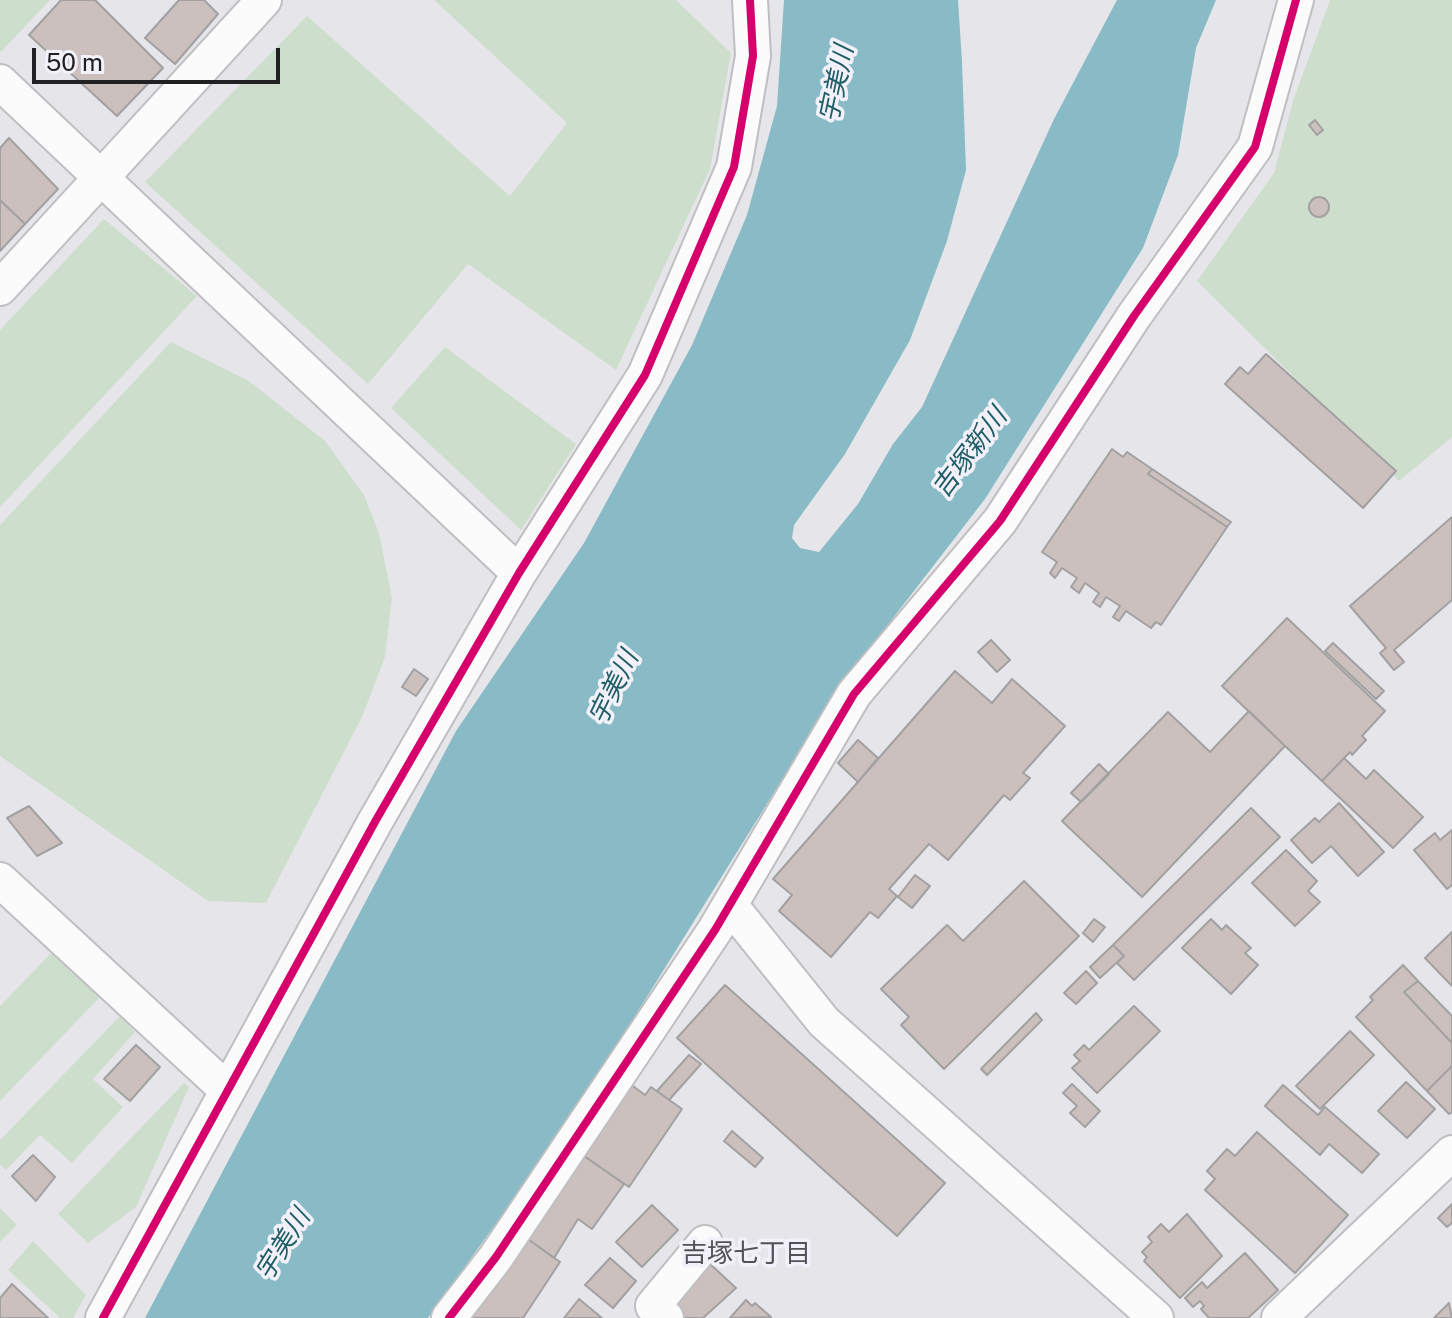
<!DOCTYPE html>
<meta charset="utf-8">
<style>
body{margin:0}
#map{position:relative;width:1452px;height:1318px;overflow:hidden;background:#e6e6ea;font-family:"Public Sans",sans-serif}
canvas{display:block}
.scale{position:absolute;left:32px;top:48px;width:248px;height:36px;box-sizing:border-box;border:4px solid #212123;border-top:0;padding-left:10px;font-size:24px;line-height:28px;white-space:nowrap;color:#212123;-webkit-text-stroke:6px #f2f1f9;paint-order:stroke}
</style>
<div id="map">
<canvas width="1452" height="1318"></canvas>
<div class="scale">50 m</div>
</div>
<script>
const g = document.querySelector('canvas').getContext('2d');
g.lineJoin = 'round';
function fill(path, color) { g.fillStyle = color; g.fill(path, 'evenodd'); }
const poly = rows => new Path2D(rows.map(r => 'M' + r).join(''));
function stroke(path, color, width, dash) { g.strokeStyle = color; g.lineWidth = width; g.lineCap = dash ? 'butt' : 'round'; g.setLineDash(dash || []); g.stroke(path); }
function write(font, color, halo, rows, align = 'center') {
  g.font = font + ' "Public Sans","Noto Sans JP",sans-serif'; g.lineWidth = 7; g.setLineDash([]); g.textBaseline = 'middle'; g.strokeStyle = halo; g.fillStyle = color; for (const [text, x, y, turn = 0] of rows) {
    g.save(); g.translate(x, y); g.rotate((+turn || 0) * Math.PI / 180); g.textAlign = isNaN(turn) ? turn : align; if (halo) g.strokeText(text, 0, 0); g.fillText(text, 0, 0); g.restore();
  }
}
const green = poly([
 [0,0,50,0,1,52,0,51],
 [434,0,676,0,731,53,710,169,616,370,468,264,368,384,145,182,307,16,510,196,567,123],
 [1330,0,1452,0,1452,437,1399,481,1197,281,1274,173,1293,101],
 [104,219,197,296,0,507,0,330],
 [171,342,249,381,325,441,364,495,379,533,392,598,385,657,362,717,266,903,208,901,0,756,0,525],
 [445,347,576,444,521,530,391,408],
 [54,950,101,996,0,1101,0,1006],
 [120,1016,135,1032,93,1079,123,1107,72,1163,40,1135,6,1170,0,1165,0,1140],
 [184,1083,189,1087,136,1207,88,1243,58,1214],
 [0,1208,17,1225,0,1242],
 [33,1241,86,1295,73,1318,60,1318,8,1270]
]);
const water = poly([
 [784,0,958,0,962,62,966,170,947,241,910,340,845,454,794,525,792,538,800,548,819,552,858,504,893,444,922,407,1054,119,1117,0,1216,0,1196,48,1178,155,1143,248,985,499,839,688,571,1119,428,1318,145,1318,456,731,584,543,692,345,747,215,777,106]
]);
const building = poly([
 [61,0,95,0,163,68,117,116,29,35,61,0],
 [179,0,204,0,218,14,175,64,145,38,179,0],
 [1315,120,1323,130,1317,135,1309,125,1315,120],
 [9,138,58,189,25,224,0,200,0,148,9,138],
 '1309 207a10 10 0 1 1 20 0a10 10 0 1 1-20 0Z',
 [0,200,25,224,0,251,0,200],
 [1266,354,1396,471,1363,508,1225,384,1240,367,1248,374,1266,354],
 [1112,449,1123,457,1127,452,1152,469,1148,474,1227,527,1161,625,1156,622,1151,628,1126,611,1119,621,1113,617,1120,606,1106,597,1100,607,1093,602,1099,593,1085,583,1079,593,1071,587,1077,578,1062,568,1055,578,1050,573,1057,562,1042,552,1112,449],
 [1152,469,1231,522,1227,527,1148,474,1152,469],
 [1452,517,1452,600,1394,650,1404,662,1394,670,1380,653,1386,648,1350,606,1452,517],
 [1287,618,1385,711,1362,736,1366,740,1352,755,1350,752,1322,781,1222,686,1287,618],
 [991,640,1010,660,997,672,978,652,991,640],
 [1333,643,1384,691,1376,699,1325,651,1333,643],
 [414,669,428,679,416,696,402,687,414,669],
 [955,671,992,703,1012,679,1065,726,1023,773,1030,778,1010,800,1004,795,948,860,929,844,889,889,897,896,878,918,870,912,831,957,779,911,792,895,773,879,955,671],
 [1249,711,1285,746,1142,897,1062,821,1168,712,1210,752,1249,711],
 [858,740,878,758,858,782,838,763,858,740],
 [1344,758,1366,779,1374,770,1423,817,1393,848,1322,781,1344,758],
 [1099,764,1109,774,1081,802,1071,793,1099,764],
 [1339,803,1384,852,1358,876,1331,846,1312,863,1291,840,1315,818,1319,822,1339,803],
 [29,806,62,843,37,856,7,818,29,806],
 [1251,808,1280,837,1134,980,1117,963,1124,956,1113,945,1251,808],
 [1452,830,1452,885,1447,889,1414,850,1435,833,1440,840,1452,830],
 [1286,850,1317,881,1308,891,1320,902,1295,926,1252,883,1286,850],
 [915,875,930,886,912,908,898,897,915,875],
 [1024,881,1079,936,944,1069,901,1025,909,1017,881,989,947,925,963,941,1024,881],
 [1094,919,1105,927,1093,942,1083,933,1094,919],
 [1211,919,1222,930,1226,925,1251,948,1245,953,1258,965,1231,994,1182,948,1211,919],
 [1452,932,1452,986,1425,958,1452,932],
 [1113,945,1124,956,1100,978,1090,967,1113,945],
 [1403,965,1418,981,1404,992,1452,1043,1452,1066,1427,1091,1356,1017,1373,1000,1370,997,1403,965],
 [1086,971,1097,983,1076,1004,1064,993,1086,971],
 [1418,981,1452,1016,1452,1043,1404,992,1418,981],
 [725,985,945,1183,897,1236,677,1038,725,985],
 [1134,1006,1160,1031,1097,1093,1072,1068,1080,1061,1074,1055,1084,1045,1089,1050,1134,1006],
 [1036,1013,1042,1020,987,1075,981,1069,1036,1013],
 [1350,1031,1374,1055,1320,1109,1296,1086,1350,1031],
 [136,1045,160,1067,130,1101,104,1079,136,1045],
 [689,1055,701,1064,669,1100,657,1091,689,1055],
 [1452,1066,1452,1112,1449,1114,1427,1091,1452,1066],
 [626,1081,645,1095,651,1087,682,1109,629,1187,578,1152,626,1081],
 [1406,1082,1435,1109,1407,1138,1378,1111,1406,1082],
 [1072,1084,1100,1111,1085,1127,1070,1113,1077,1106,1063,1093,1072,1084],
 [1283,1085,1318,1115,1325,1107,1379,1154,1362,1173,1329,1144,1320,1155,1265,1106,1283,1085],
 [732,1131,763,1158,755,1167,724,1141,732,1131],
 [1257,1132,1348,1215,1295,1273,1205,1190,1215,1179,1207,1171,1227,1149,1235,1156,1257,1132],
 [580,1153,624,1184,592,1229,578,1219,554,1258,525,1237,580,1153],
 [33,1155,55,1177,36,1201,12,1176,33,1155],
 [1452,1204,1452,1223,1447,1227,1438,1218,1452,1204],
 [652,1205,678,1230,642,1267,616,1242,652,1205],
 [1187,1214,1222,1256,1180,1298,1144,1261,1147,1257,1142,1252,1152,1242,1148,1237,1161,1224,1169,1232,1187,1214],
 [525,1237,560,1262,523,1318,470,1318,525,1237],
 [1245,1253,1278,1290,1248,1318,1209,1318,1201,1309,1204,1306,1200,1301,1193,1307,1185,1298,1202,1282,1207,1288,1245,1253],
 [610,1258,636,1281,613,1308,585,1285,610,1258],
 [710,1264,736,1288,703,1318,684,1318,674,1308,710,1264],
 [12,1284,48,1318,0,1318,0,1298,12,1284],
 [579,1299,602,1318,564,1318,579,1299],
 [746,1300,752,1306,755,1303,771,1317,730,1318,746,1300],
 [1449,1303,1452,1318,1434,1318,1449,1303]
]);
const minor = poly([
 [0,82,519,573],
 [0,288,264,0],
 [0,880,226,1089],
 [730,905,824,1022,1156,1318],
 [103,1318,376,820,519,573,645,375,734,167,753,56,750,0],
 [449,1318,496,1257,715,930,854,694,1000,521,1134,316,1255,147,1296,0],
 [666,1318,653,1306,705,1243],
 [1279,1318,1452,1153]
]);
const cycleway = poly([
 [103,1318,376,820,519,573,645,375,734,167,753,56,750,0],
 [449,1318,496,1257,715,930,854,694,1000,521,1134,316,1255,147,1296,0]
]);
const waterNames = [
 ["宇美川",837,84,-78],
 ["吉塚新川",970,453,-53],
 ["宇美川",614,688,-64],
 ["宇美川",283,1245,-58]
];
const neighbourhoodNames = [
 ["吉塚七丁目",746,1254]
];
fill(green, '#cedecc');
fill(water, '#88bbc6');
fill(building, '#cbc0bd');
stroke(building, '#a2a0a1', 2);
stroke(minor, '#bfbfc2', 38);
stroke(minor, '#fbfbfc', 34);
stroke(cycleway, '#d6006c', 8);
write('italic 26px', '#1f5d67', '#f2f1f9', waterNames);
write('26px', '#525258', '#f2f1f9', neighbourhoodNames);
</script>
